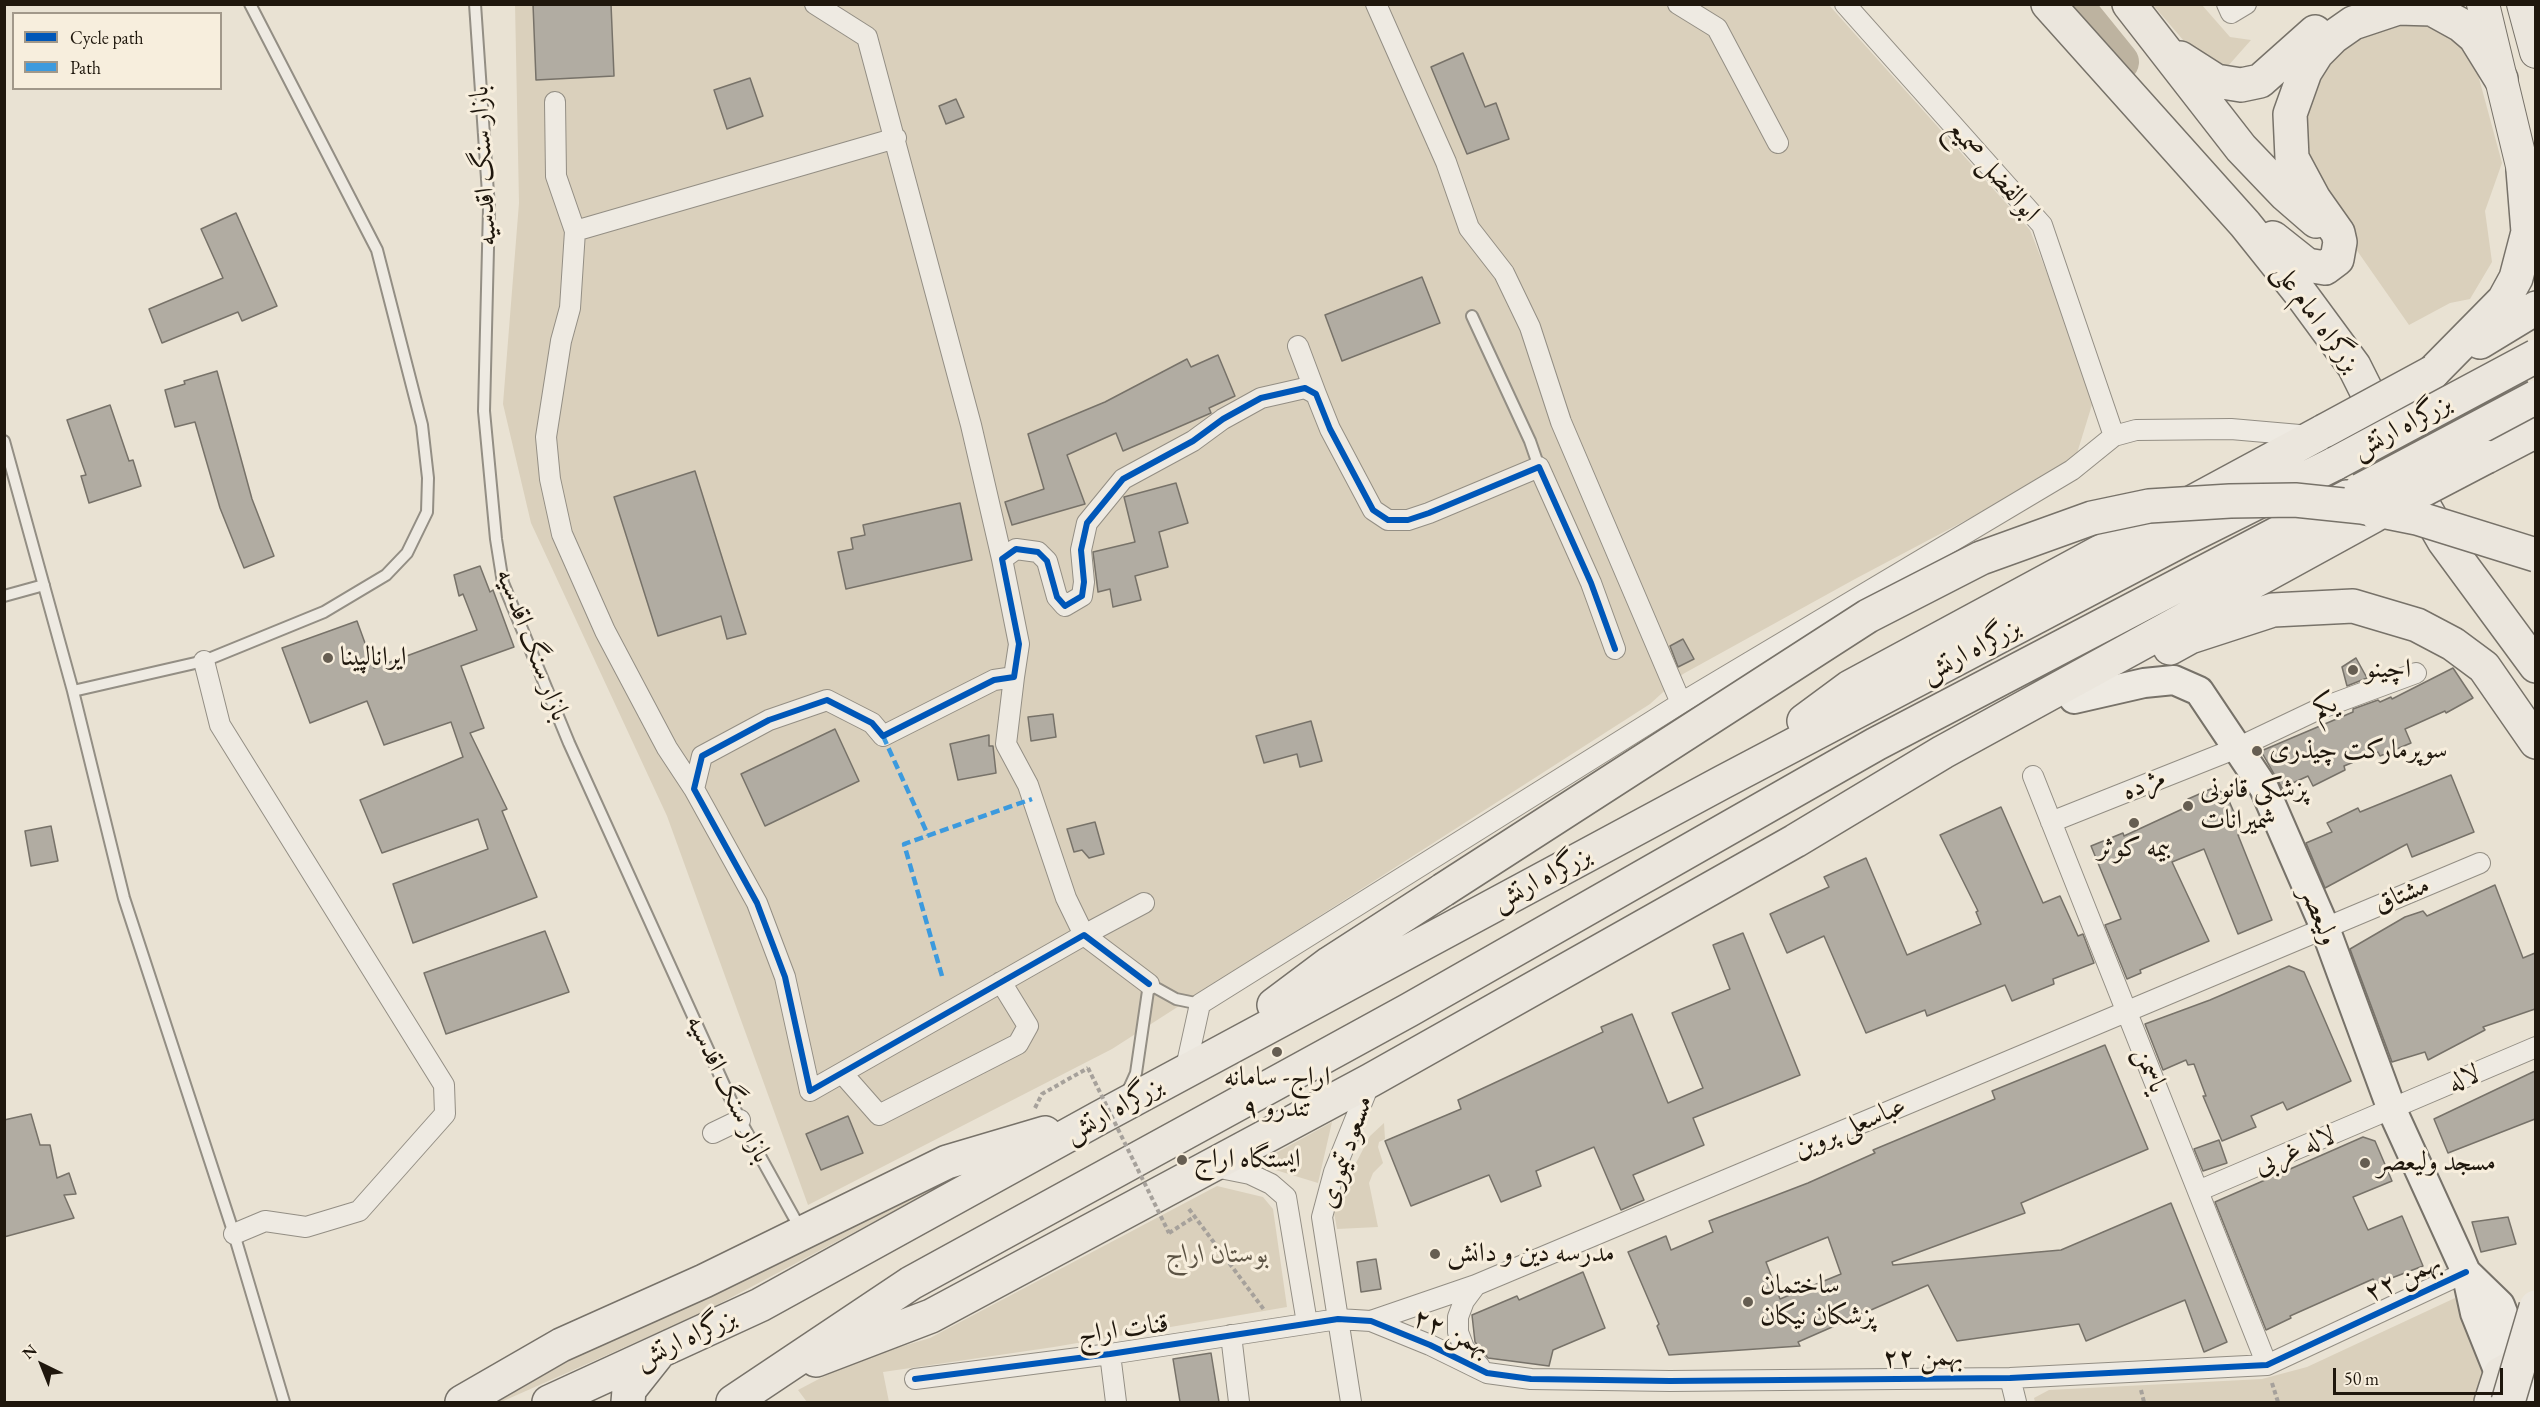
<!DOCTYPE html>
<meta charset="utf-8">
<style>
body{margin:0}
#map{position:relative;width:2540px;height:1407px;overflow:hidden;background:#e9e2d3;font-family:"EB Garamond",serif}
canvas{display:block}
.frame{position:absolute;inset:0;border:6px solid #1f170d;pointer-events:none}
.legend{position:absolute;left:12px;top:12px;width:210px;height:78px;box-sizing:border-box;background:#f7eedd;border:2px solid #a1988a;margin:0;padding:8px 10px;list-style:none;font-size:18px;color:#1f170d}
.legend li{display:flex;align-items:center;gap:12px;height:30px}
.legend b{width:30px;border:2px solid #a1988a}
.north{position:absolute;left:12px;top:1335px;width:60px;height:60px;-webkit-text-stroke:4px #f7eedd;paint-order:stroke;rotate:317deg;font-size:16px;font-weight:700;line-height:24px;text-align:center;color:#1f170d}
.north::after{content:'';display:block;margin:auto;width:21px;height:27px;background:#1f170d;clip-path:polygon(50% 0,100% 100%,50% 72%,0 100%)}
.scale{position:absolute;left:2333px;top:1368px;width:170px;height:27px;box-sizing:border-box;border:3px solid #1f170d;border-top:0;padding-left:8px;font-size:18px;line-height:21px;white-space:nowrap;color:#1f170d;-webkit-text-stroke:4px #f7eedd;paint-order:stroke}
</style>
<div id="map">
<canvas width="2540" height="1407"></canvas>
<div class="frame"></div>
<ul class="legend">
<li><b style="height:8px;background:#0057b8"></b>Cycle path</li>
<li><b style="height:8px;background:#3c9ade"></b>Path</li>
</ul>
<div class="north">N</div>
<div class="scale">50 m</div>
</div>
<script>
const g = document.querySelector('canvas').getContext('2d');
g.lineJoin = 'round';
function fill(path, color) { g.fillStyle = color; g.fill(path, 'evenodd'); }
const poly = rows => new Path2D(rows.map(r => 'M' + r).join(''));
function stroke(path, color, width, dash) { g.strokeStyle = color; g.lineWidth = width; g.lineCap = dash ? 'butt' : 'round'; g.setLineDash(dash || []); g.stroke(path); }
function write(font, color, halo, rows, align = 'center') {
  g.font = font + ' "EB Garamond",Amiri,serif'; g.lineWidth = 6; g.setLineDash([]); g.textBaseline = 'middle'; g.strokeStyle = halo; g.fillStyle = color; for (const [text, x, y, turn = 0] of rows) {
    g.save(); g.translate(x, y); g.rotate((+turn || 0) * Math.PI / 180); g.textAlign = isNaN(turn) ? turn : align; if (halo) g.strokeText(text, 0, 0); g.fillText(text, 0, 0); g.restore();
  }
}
const green = poly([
 [515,4,1829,5,2030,230,2095,395,2074,463,1855,579,1683,674,1650,704,1112,1049,808,1205,667,816,531,523,503,404,519,203],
 [2153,5,2202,5,2230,37,2251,40,2228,66,2218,67,2190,48],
 [2396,8,2467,34,2502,163,2485,211,2492,262,2470,299,2450,303,2409,325,2321,199,2295,143,2306,61],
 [1332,1122,1318,1183,1256,1164],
 [1384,1123,1385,1139,1379,1142,1378,1147,1383,1163,1373,1173,1369,1183,1378,1227,1337,1229,1333,1207,1370,1136],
 [981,1165,702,1313,501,1402,476,1402,911,1191],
 [1217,1186,1263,1197,1273,1209,1287,1307,1054,1347,883,1372,889,1402,807,1402,798,1390,853,1361,930,1338],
 [2455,1298,2491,1391,2487,1402,2035,1402,2034,1398,2049,1390,2262,1379,2307,1367]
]);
const river = poly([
 [2072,4,2119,62]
]);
const building = poly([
 [533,4,611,4,614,76,536,80,533,4],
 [1463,53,1485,107,1496,103,1509,139,1467,154,1431,67,1463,53],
 [750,78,763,116,727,129,714,90,750,78],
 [956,99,964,117,946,124,939,106,956,99],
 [236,213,277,306,242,321,238,312,162,343,149,309,223,278,201,229,236,213],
 [1422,277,1440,323,1342,361,1325,315,1422,277],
 [1218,355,1235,396,1209,408,1211,413,1123,451,1116,433,1067,455,1085,504,1012,525,1005,502,1044,489,1028,434,1105,402,1187,359,1191,367,1218,355],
 [217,371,252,499,274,556,244,568,220,508,195,422,175,427,165,390,185,384,184,381,217,371],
 [110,405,129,461,133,460,141,486,89,503,81,476,86,475,67,420,110,405],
 [695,471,746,634,727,639,721,616,658,636,614,497,695,471],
 [1176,483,1188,523,1159,532,1168,567,1135,576,1141,600,1113,607,1110,589,1098,592,1093,552,1135,542,1124,497,1176,483],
 [960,503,972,560,846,589,838,552,853,549,851,538,865,535,863,525,960,503],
 [480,566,490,592,493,590,514,647,461,666,484,728,470,733,507,809,502,811,537,897,413,943,393,884,488,849,478,819,382,853,360,800,463,757,451,722,384,745,367,701,310,723,282,648,357,621,374,668,477,630,463,594,459,596,454,575,480,566],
 [1683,639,1694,659,1678,667,1670,646,1683,639],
 [2356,658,2367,678,2347,686,2342,667,2356,658],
 [2453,668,2473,698,2446,713,2445,711,2405,729,2411,743,2380,756,2378,752,2344,766,2345,770,2313,786,2308,776,2282,788,2261,751,2353,712,2353,709,2378,700,2380,702,2391,697,2392,699,2453,668],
 [1053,714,1056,737,1031,741,1028,717,1053,714],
 [1311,721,1322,761,1300,767,1297,754,1264,763,1256,736,1311,721],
 [835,729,859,781,765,826,741,774,835,729],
 [989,735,989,746,993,746,996,773,958,780,950,744,989,735],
 [2451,775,2474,832,2412,857,2407,844,2325,888,2306,843,2332,832,2327,823,2358,808,2360,812,2451,775],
 [2213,788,2226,794,2243,833,2238,835,2272,920,2238,934,2204,849,2172,862,2209,941,2140,970,2141,973,2127,979,2105,925,2121,919,2091,846,2123,833,2124,836,2191,805,2188,799,2213,788],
 [2001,807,2043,903,2060,896,2078,936,2083,934,2094,963,2053,979,2054,984,2012,1001,2005,985,1927,1016,1925,1010,1866,1033,1824,936,1787,953,1770,914,1829,887,1824,877,1866,858,1907,955,1981,924,1976,912,1978,911,1940,835,2001,807],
 [1095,822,1104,854,1089,858,1082,850,1074,852,1067,829,1095,822],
 [51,826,58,861,31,866,25,831,51,826],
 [2495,885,2523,958,2535,953,2535,1009,2483,1027,2485,1030,2428,1060,2425,1052,2392,1062,2350,949,2405,917,2423,911,2427,916,2495,885],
 [545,931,569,992,446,1034,424,973,545,931],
 [1743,933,1800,1075,1693,1118,1704,1145,1633,1175,1644,1200,1621,1210,1594,1147,1536,1171,1541,1186,1501,1202,1489,1175,1411,1206,1385,1141,1461,1109,1458,1100,1603,1032,1601,1027,1632,1014,1668,1103,1703,1088,1672,1013,1730,989,1713,945,1743,933],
 [2289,966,2304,972,2351,1081,2287,1110,2283,1102,2251,1116,2256,1127,2222,1141,2203,1096,2206,1096,2194,1064,2188,1065,2186,1060,2163,1070,2145,1024,2210,1000,2289,966],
 [2105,1045,2148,1149,2021,1203,2025,1213,1892,1262,1893,1265,2061,1250,2171,1203,2227,1342,2204,1352,2185,1300,2086,1341,2079,1324,1957,1341,1928,1285,1798,1342,1800,1346,1669,1355,1657,1326,1659,1324,1628,1252,1666,1236,1671,1250,1713,1232,1709,1221,1808,1183,1875,1153,1873,1150,1995,1099,1992,1091,2105,1045],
 [1828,1237,1841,1274,1780,1299,1766,1262,1828,1237],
 [2535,1071,2535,1119,2448,1153,2434,1119,2535,1071],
 [31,1114,40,1145,50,1145,57,1178,69,1173,76,1194,64,1195,74,1218,4,1237,4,1120,31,1114],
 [848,1116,863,1153,821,1170,806,1134,848,1116],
 [2363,1137,2375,1141,2392,1181,2353,1197,2368,1230,2402,1216,2423,1266,2376,1284,2373,1279,2290,1316,2291,1318,2266,1330,2215,1202,2363,1137],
 [2219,1140,2227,1163,2203,1171,2194,1149,2219,1140],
 [2508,1217,2516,1244,2481,1252,2472,1222,2508,1217],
 [1376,1259,1381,1289,1361,1292,1357,1262,1376,1259],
 [1583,1272,1605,1328,1553,1350,1549,1366,1488,1358,1475,1342,1472,1315,1517,1296,1519,1300,1583,1272],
 [1211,1353,1219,1402,1180,1402,1173,1359,1211,1353]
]);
const path = poly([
 [1035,1108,1042,1094,1088,1068],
 [1189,1209,1265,1311],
 [1169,1233,1194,1217],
 [2272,1383,2278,1402],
 [2141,1390,2144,1402]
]);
const lane = poly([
 [475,4,489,208,484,411,496,539,503,583,569,743,740,1120,801,1230],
 [1472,316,1530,441,1539,467],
 [4,441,73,691,124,898,234,1234,284,1402],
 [4,596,44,585],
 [73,691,204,661,324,612,386,575,407,553,427,512,428,478,422,425,377,250,250,4],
 [1127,1093,1136,1073,1149,984,1176,999,1200,1004]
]);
const street = poly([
 [815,4,867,37,971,425,1002,559],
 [1376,4,1446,162,1469,228,1504,273,1530,327,1561,422,1681,703],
 [1678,4,1717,28,1778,143],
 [1845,4,2042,225,2114,436],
 [2227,4,2231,13,2246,4],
 [555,102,556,176,575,231,570,308,561,341,546,437,550,479,562,534,605,631,667,748,694,789],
 [575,231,896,138],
 [1298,346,1316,394],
 [204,661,220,725,444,1085,445,1114,359,1211,306,1227,265,1221,234,1234],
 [1014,677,1006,744,1028,785,1066,898,1084,935,1144,903],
 [2033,776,2267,1365],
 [2051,822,2237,748,2319,709,2416,673],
 [1149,984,1084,935,810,1091,785,977,757,903,694,789,702,756,769,720,827,700,872,723,883,736,994,680,1014,677,1019,644,1002,559,1016,549,1038,552,1047,561,1057,597,1065,606,1082,596,1084,582,1081,550,1087,523,1123,479,1193,441,1223,419,1261,398,1305,388,1316,394,1330,429,1373,510,1388,520,1408,520,1429,513,1539,467,1591,583,1615,649],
 [1185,1072,1200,1004,1681,703,2072,470,2114,436,2136,430,2231,429,2311,436],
 [842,1073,879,1115,1018,1044,1028,1026,1001,982],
 [713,1133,740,1120],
 [1210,1166,1250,1174,1271,1184,1286,1197,1307,1323],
 [2198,1191,2536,1047],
 [1476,1285,1464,1301,1458,1317,1458,1332,1464,1348,1480,1367],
 [1371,1321,1476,1285,2480,863],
 [1231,1335,1239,1402],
 [1110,1354,1116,1402],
 [2010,1378,2016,1402],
 [915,1379,1110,1354,1338,1319,1371,1321,1430,1345,1487,1373,1531,1379,1670,1381,2010,1378,2267,1365,2466,1272],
 [1351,1402,1322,1217,1334,1172,1371,1080]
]);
const secondary = poly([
 [2074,699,2144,683,2174,680,2199,691,2264,788,2325,928,2392,1110,2466,1272,2475,1313,2508,1395],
 [2466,1272,2500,1305,2536,1397]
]);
const primary = poly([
 [2483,4,2523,170,2532,195],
 [2523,4,2536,52]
]);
const highway = poly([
 [2048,4,2245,224,2301,294,2354,366,2425,508,2444,541,2536,666],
 [2129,4,2241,148,2286,195,2316,221],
 [2180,58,2216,81,2241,85,2260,81,2315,32],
 [2273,238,2307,265,2325,268,2337,259,2340,242,2338,233,2314,199,2292,158,2290,114,2305,72,2317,53,2333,37,2353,23,2398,8,2432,9,2461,25,2475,37,2501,79],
 [2480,342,2536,308],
 [2433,372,2504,300,2516,278,2528,232,2523,170],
 [2486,457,2536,431],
 [2170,648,2190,637,2273,610,2353,606,2417,625,2453,644,2484,667,2536,742],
 [1804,721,1850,687,2324,431],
 [1274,1005,1330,963,1443,890],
 [816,1360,931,1316,1371,1080,1795,841,1943,752,2375,515],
 [462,1402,561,1345,704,1281,947,1162,1045,1133],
 [549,1402,760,1305,1099,1118,1721,783,2182,540,2336,463],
 [628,1402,629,1390,656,1356],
 [733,1402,911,1283,1409,1010,1876,744,2347,497],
 [2491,1402,2500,1374,2518,1364]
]);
const pathBridge = poly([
 [1088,1068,1169,1233]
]);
const highwayBridge = poly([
 [2324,431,2433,372],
 [2336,463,2536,356],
 [2361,490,2536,397],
 [2377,514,2486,457],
 [1443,890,1868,616,1981,558,2092,518,2149,506,2230,501,2295,500,2362,507,2417,518,2536,555],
 [2508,1402,2536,1307]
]);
const quiet = poly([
 [883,736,928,835],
 [942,976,904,844,1032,799]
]);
const cycleway = poly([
 [1149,984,1084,935,810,1091,785,977,757,903,694,789,702,756,769,720,827,700,872,723,883,736,994,680,1014,677,1019,644,1002,559,1016,549,1038,552,1047,561,1057,597,1065,606,1082,596,1084,582,1081,550,1087,523,1123,479,1193,441,1223,419,1261,398,1305,388,1316,394,1330,429,1373,510,1388,520,1408,520,1429,513,1539,467,1591,583,1615,649],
 [915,1379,1110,1354,1338,1319,1371,1321,1430,1345,1487,1373,1531,1379,1670,1381,2010,1378,2267,1365,2466,1272]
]);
const markers = [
 [328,658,6,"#665e52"],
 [2353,670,6,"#665e52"],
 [2257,751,6,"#665e52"],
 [2188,806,6,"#665e52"],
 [2134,823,6,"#665e52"],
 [1277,1052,6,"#665e52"],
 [1182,1160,6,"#665e52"],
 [2365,1163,6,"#665e52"],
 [1435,1254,6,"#665e52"],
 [1748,1302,6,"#665e52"]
];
const streetNames = [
 ["بازار سنگ اقدسیه",484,166,-93],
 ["ابوالفضل صمیع",1993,171,49],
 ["بزرگراه امام علی",2316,318,54],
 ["بزرگراه ارتش",2402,427,-28],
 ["بازار سنگ اقدسیه",532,645,69],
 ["بزرگراه ارتش",1971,651,-28],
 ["یکم",2325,707,-22],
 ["مژده",2144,785,-22],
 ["بزرگراه ارتش",1542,879,-28],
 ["مشتاق",2402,895,-23],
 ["ولیعصر",2319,916,68],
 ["یاسمن",2150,1070,68],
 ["لاله",2464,1079,-24],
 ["بازار سنگ اقدسیه",728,1089,64],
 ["بزرگراه ارتش",1114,1110,-29],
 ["عباسعلی پروین",1850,1128,-23],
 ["لاله غربی",2295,1151,-23],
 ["مسعود تیموری",1346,1152,-71],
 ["۲۲ بهمن",2403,1278,-25],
 ["قنات اراج",1123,1330,-8],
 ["۲۲ بهمن",1451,1333,24],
 ["بزرگراه ارتش",686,1339,-25],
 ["۲۲ بهمن",1923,1358,-1]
];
const poiNames = [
 ["ایرانالپینا",340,658],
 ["اچینو",2365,670],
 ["سوپرمارکت چیذری",2269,751],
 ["پزشکی قانونی",2200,790],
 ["شمیرانات",2200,821],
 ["بیمه کوثر",2134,849,"center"],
 ["اراج- سامانه",1277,1078,"center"],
 ["۹ تندرو",1277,1109,"center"],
 ["ایستگاه اراج",1194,1160],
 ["مسجد ولیعصر",2377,1163],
 ["مدرسه دین و دانش",1447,1254],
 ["ساختمان",1760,1286],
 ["پزشکان نیکان",1760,1317]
];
const parkNames = [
 ["بوستان اراج",1217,1255]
];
fill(green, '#dad0bc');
stroke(river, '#bdb3a0', 40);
fill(building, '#b1aca2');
stroke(building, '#777269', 1.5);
stroke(lane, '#938e84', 14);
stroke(street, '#938e84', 22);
stroke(secondary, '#777269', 32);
stroke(primary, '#777269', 34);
stroke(highway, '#777269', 36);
stroke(path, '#a6a19b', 4, [4.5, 3]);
stroke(lane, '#eeeae2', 10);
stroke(street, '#eeeae2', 20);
stroke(secondary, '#eeeae2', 28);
stroke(primary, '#ebe6dd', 32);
stroke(highway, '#ebe6dd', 33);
stroke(highwayBridge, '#777269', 36, []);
stroke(pathBridge, '#a6a19b', 4, [4.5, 3]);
stroke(highwayBridge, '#ebe6dd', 33);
stroke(quiet, '#3c9ade', 4.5, [9, 4.5]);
stroke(cycleway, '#0057b8', 6);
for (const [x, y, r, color] of markers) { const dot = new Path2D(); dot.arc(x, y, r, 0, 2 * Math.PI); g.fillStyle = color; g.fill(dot); stroke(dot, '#f7eedd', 2); }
write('27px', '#1f170d', '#f7eedd', streetNames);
write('27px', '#1f170d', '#f7eedd', poiNames, 'left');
write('italic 27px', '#5c5344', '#f7eedd', parkNames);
</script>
